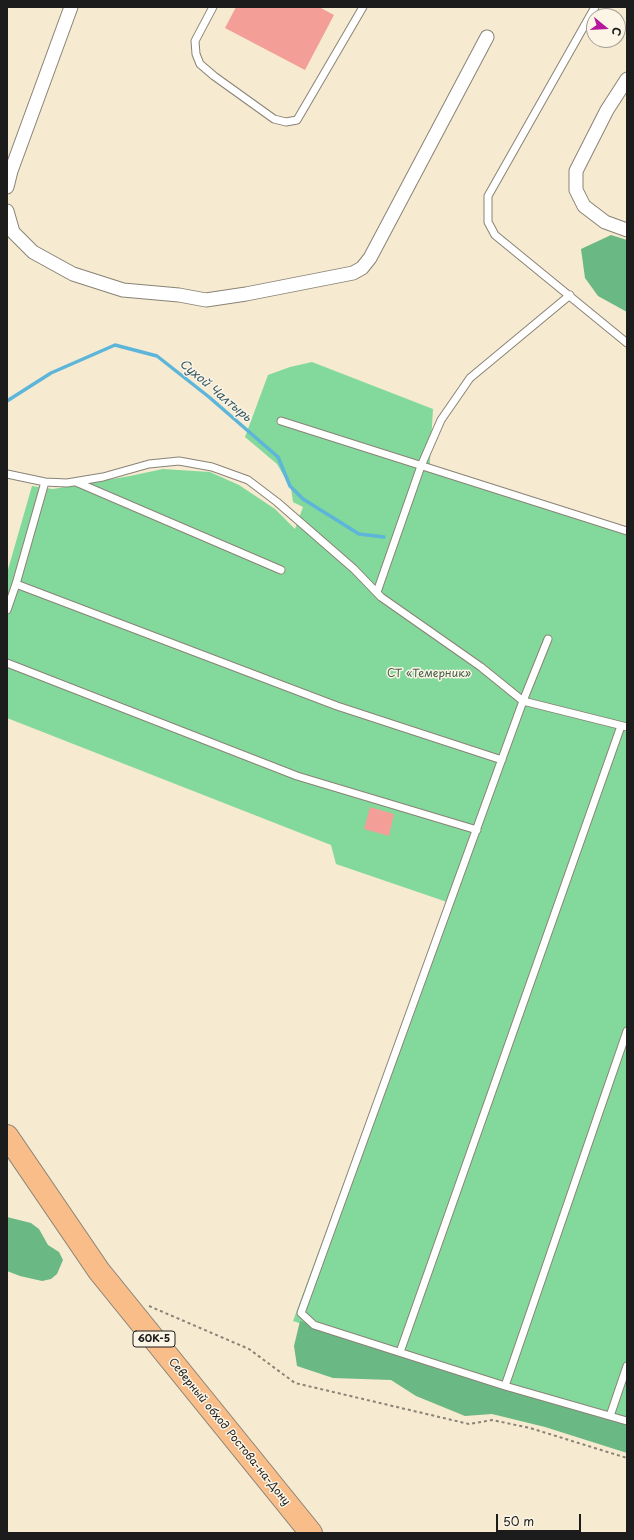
<!DOCTYPE html>
<meta charset="utf-8">
<style>
body{margin:0}
#map{position:relative;width:634px;height:1540px;overflow:hidden;background:#f6ead1;font-family:"Playpen Sans",sans-serif}
canvas{display:block}
.frame{position:absolute;inset:0;border:8px solid #1c1c1c;pointer-events:none}
.north{position:absolute;left:586px;top:8px;width:40px;height:40px;box-sizing:border-box;background:#fcf5e5;border:1px solid #a29e95;border-radius:50%;rotate:108deg;font-size:11px;font-weight:700;line-height:16px;text-align:center;color:#1c1c1c}
.north::after{content:'';display:block;margin:auto;width:14px;height:18px;background:#b5179e;clip-path:polygon(50% 0,100% 100%,50% 72%,0 100%)}
.scale{position:absolute;left:496px;top:1514px;width:85px;height:18px;box-sizing:border-box;border:2px solid #1c1c1c;border-top:0;padding-left:5px;font-size:12px;line-height:14px;white-space:nowrap;color:#1c1c1c;-webkit-text-stroke:3px #fcf5e5;paint-order:stroke}
</style>
<div id="map">
<canvas width="634" height="1540"></canvas>
<div class="frame"></div>
<div class="north">С</div>
<div class="scale">50 m</div>
</div>
<script>
const g = document.querySelector('canvas').getContext('2d');
g.lineJoin = 'round';
function fill(path, color) { g.fillStyle = color; g.fill(path, 'evenodd'); }
const poly = rows => new Path2D(rows.map(r => 'M' + r).join(''));
function stroke(path, color, width, dash) { g.strokeStyle = color; g.lineWidth = width; g.lineCap = dash ? 'butt' : 'round'; g.setLineDash(dash || []); g.stroke(path); }
function write(font, color, halo, rows, align = 'center') {
  g.font = font + ' "Playpen Sans",sans-serif'; g.lineWidth = 3; g.setLineDash([]); g.textBaseline = 'middle'; g.strokeStyle = halo; g.fillStyle = color; for (const [text, x, y, turn = 0] of rows) {
    g.save(); g.translate(x, y); g.rotate((+turn || 0) * Math.PI / 180); g.textAlign = isNaN(turn) ? turn : align; if (halo) g.strokeText(text, 0, 0); g.fillText(text, 0, 0); g.restore();
  }
}
const green = poly([
 [312,362,433,409,430,459,430,469,627,527,627,1428,293,1321,447,902,336,864,331,845,7,718,7,573,32,486,53,489,130,476,163,469,210,472,239,485,275,509,295,529,303,507,293,502,291,488,277,464,245,437,268,375,290,367]
]);
const forest = poly([
 [611,235,627,240,627,312,598,296,585,278,581,249],
 [7,1217,31,1223,39,1229,48,1245,59,1252,63,1260,57,1274,51,1279,42,1281,20,1276,7,1271],
 [300,1321,400,1352,627,1425,627,1453,545,1427,492,1414,465,1416,416,1396,391,1380,333,1378,297,1366,294,1346]
]);
const stream = poly([
 [7,401,51,373,115,345,157,356,209,397,278,457,290,486,303,499,359,534,384,537]
]);
const building = poly([
 [236,7,319,7,334,15,305,70,225,28],
 [370,807,394,814,389,836,364,829]
]);
const path = poly([
 [149,1306,249,1349,295,1383,469,1424,492,1420,530,1428,627,1458]
]);
const lane = poly([
 [213,7,195,41,196,54,200,64,214,76,274,119,286,122,297,120,363,7],
 [595,7,488,196,488,222,495,235,627,343],
 [281,421,627,531],
 [7,474,45,482,67,483,103,477,149,464,179,461,212,467,248,480,277,502,354,569,381,597,481,667,523,701,627,727],
 [76,482,281,570],
 [16,584,337,706,502,760],
 [377,592,421,466,441,420,470,378,570,295],
 [7,610,16,584,45,482],
 [548,639,523,701,301,1313,314,1325,505,1386,627,1421],
 [7,663,297,776,477,830],
 [400,1352,621,726],
 [505,1386,627,1031],
 [610,1416,627,1366]
]);
const street = poly([
 [627,79,607,110,576,171,576,190,584,206,605,222,627,230],
 [7,187,11,171,71,7],
 [7,211,13,232,33,252,73,274,123,290,179,295,206,300,246,294,353,273,362,268,370,258,487,37]
]);
const highway = poly([
 [7,1136,99,1271,311,1533]
]);
const shields = [
 [154,1339,42]
];
const shieldNames = [
 ["60К-5",154,1339]
];
const parkNames = [
 ["СТ «Темерник»",429,674]
];
const streetNames = [
 ["Северный обход Ростова-на-Дону",229,1432,51]
];
const waterNames = [
 ["Сухой Чалтырь",215,391,40]
];
fill(green, '#83d89b');
fill(forest, '#6ab883');
stroke(stream, '#5db6da', 3.5);
fill(building, '#f39f98');
stroke(lane, '#898376', 9);
stroke(street, '#898376', 15);
stroke(highway, '#898376', 24);
stroke(path, '#898376', 2, [3, 3]);
stroke(lane, '#fff', 7);
stroke(street, '#fff', 13);
stroke(highway, '#f8bd88', 22);
for (const [x, y, w] of shields) { const box = new Path2D(); box.roundRect(x - w / 2, y - 8, w, 16, 3); g.fillStyle = '#fcf5e5'; g.fill(box); stroke(box, '#1c1c1c', 1); }
write('bold 10px', '#1c1c1c', null, shieldNames);
write('11px', '#405e48', '#fcf5e5', parkNames);
write('11px', '#1c1c1c', '#fcf5e5', streetNames);
write('italic 12px', '#365a68', '#fcf5e5', waterNames);
</script>
